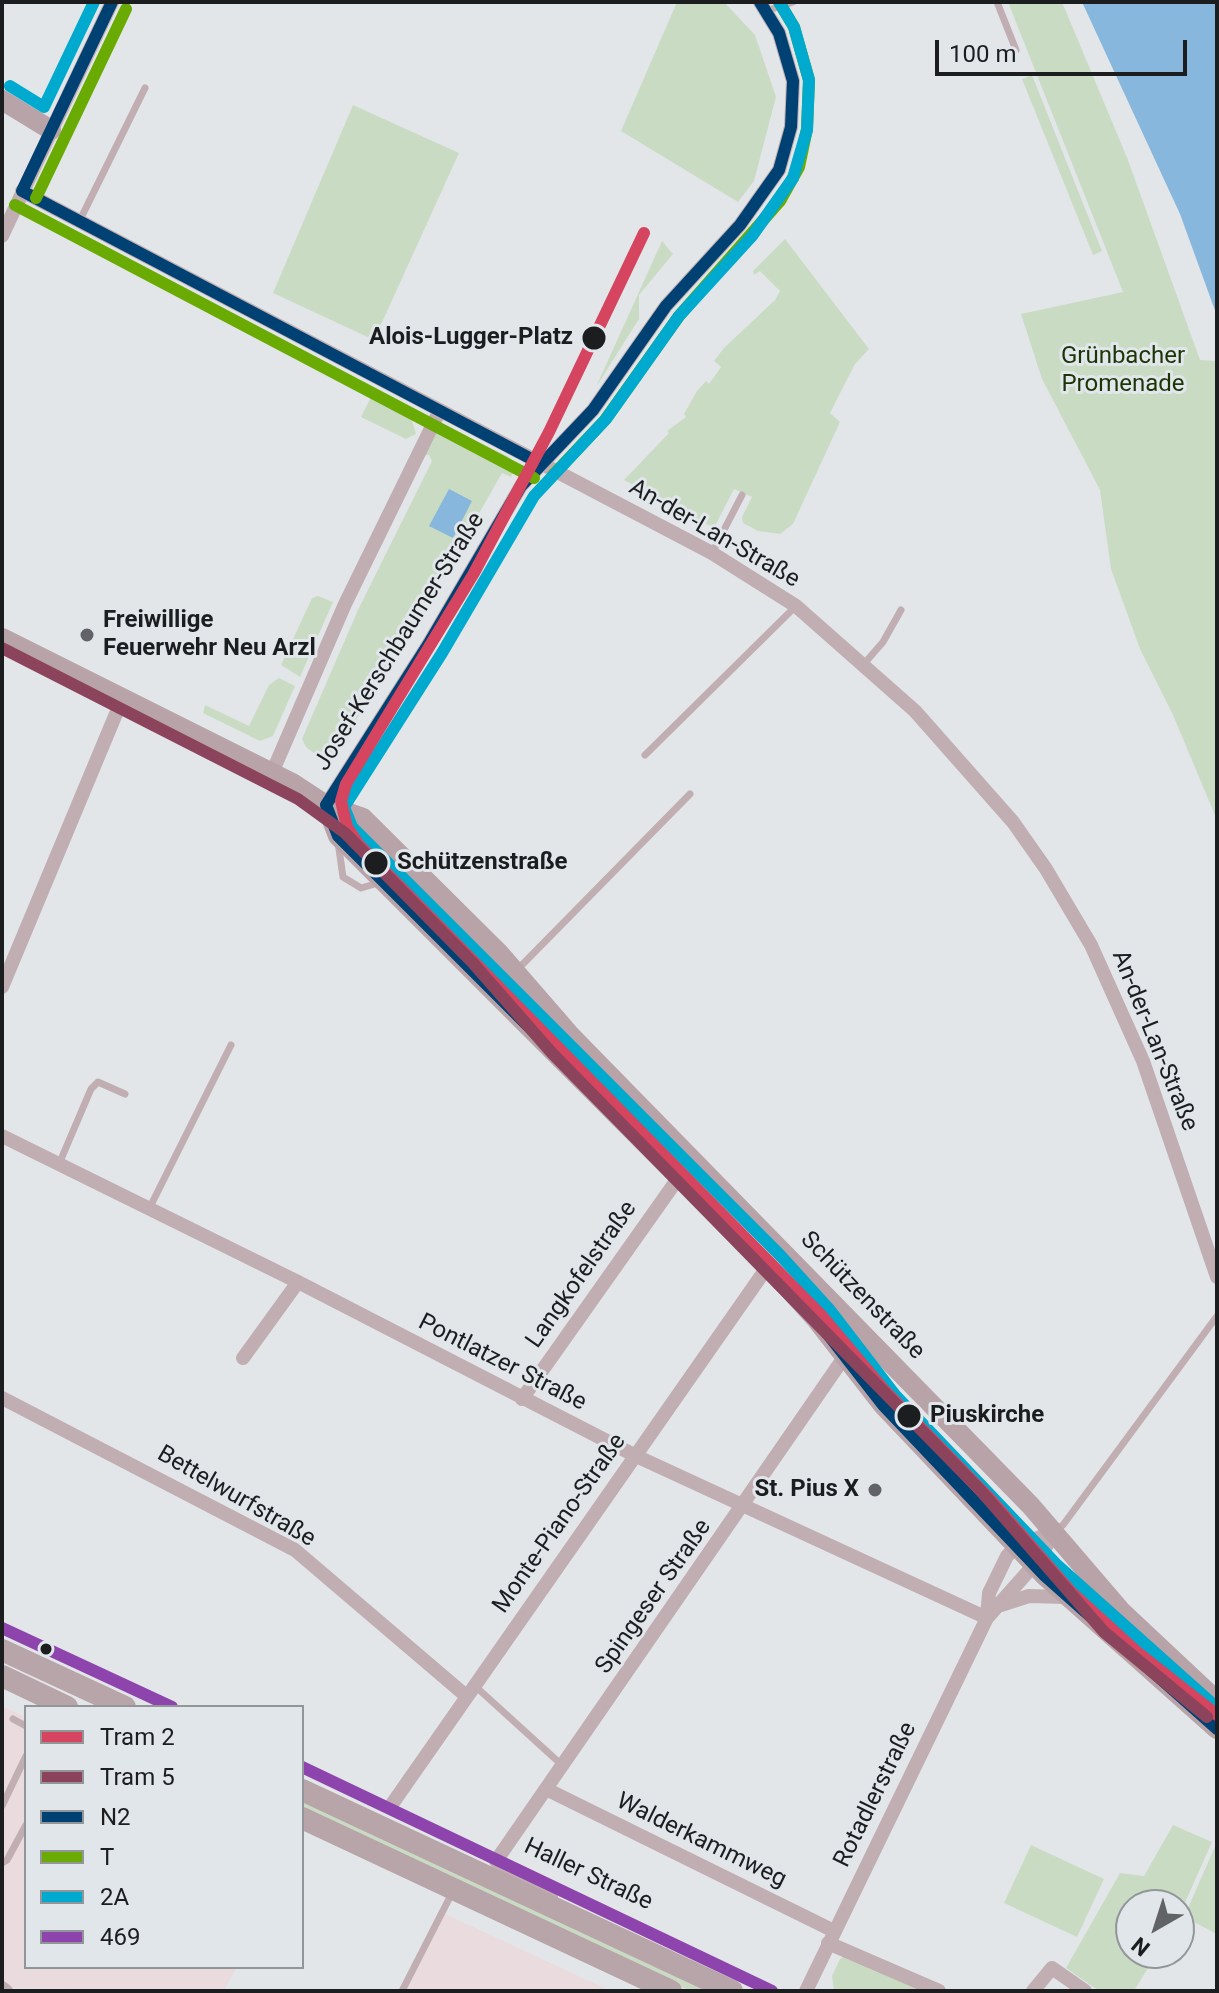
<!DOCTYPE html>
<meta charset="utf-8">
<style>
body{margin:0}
#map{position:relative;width:1219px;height:1993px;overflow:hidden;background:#e3e6e9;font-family:Roboto,sans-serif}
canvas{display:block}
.frame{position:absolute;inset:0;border:4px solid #1b1d1f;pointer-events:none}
.legend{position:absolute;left:24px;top:1705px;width:280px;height:264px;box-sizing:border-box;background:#e1e6eb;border:2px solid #929699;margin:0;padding:10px 14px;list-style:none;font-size:24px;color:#1b1d1f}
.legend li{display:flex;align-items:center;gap:16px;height:40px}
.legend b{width:40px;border:2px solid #929699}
.north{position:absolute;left:1115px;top:1889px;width:80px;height:80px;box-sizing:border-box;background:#e1e6eb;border:2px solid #929699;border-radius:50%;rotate:219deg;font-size:22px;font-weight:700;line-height:32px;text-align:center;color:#1b1d1f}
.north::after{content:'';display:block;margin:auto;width:28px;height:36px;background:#616366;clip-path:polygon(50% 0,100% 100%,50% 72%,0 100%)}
.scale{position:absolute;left:935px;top:40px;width:252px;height:36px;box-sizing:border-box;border:4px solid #1b1d1f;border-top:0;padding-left:10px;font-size:24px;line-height:28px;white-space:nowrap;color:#1b1d1f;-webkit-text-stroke:6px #e1e6eb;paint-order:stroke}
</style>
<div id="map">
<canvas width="1219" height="1993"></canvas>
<div class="frame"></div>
<ul class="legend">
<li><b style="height:10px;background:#d64560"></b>Tram 2</li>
<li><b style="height:10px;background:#8b445b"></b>Tram 5</li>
<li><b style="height:10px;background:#004173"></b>N2</li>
<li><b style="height:10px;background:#69ab03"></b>T</li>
<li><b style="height:10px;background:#00a9ce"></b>2A</li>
<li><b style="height:10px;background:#8e44ad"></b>469</li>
</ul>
<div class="north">N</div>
<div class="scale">100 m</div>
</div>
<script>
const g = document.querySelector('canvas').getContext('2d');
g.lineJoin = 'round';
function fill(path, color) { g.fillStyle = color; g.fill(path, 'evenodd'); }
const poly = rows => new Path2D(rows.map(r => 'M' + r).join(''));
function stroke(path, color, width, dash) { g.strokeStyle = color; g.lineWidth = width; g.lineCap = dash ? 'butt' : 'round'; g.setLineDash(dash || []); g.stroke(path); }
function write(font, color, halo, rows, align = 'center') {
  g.font = font + ' Roboto,sans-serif'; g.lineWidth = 6; g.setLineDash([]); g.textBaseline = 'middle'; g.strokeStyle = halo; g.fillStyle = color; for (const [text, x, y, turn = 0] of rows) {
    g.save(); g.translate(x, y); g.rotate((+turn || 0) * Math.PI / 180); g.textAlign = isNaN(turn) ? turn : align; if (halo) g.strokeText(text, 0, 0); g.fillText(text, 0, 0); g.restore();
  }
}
const industrial = poly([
 [2,1706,26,1717,26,1967,237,1967,224,1991,2,1988],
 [439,1911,611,1991,400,1991]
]);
const green = poly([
 [677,2,724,2,755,35,776,97,754,181,738,202,621,131],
 [1008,2,1062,2,1128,160,1200,360,1217,361,1217,820,1173,715,1140,649,1111,569,1100,490,1042,379,1021,314,1123,292],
 [1032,75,1102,251,1093,255,1022,79],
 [353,105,459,153,374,340,273,293],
 [785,239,869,349,855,364,830,413,840,422,793,524,780,534,758,531,743,523,742,517,752,497,734,489,714,528,624,480,669,433,667,431,686,417,684,414,697,391,706,381,709,384,721,367,714,361,724,348,775,300,780,291,760,271,754,275,753,271],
 [662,241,673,254,639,295,639,319,596,387],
 [373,393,410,414,416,434,406,439,361,417],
 [441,424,507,456,515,463,513,473,511,477,502,473,415,626,338,749,329,758,323,760,306,747,302,739,358,610,432,461,429,455,424,455],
 [318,596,333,602,300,677,281,665,312,598],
 [279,678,295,686,273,736,260,741,203,713,205,705,249,726,269,685],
 [302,1801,707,1991,690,1991,302,1809],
 [1173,1825,1212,1842,1179,1916,1179,1905,1131,1905,1131,1953,1157,1953,1134,1991,1099,1991,1066,1968,1120,1873,1144,1876],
 [1217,1842,1217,1934,1184,1917],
 [1031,1845,1104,1879,1077,1937,1004,1903],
 [845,1956,925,1991,834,1991,832,1976,840,1959]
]);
const water = poly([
 [1082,2,1217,2,1217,316,1180,214],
 [449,489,472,501,453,538,429,526]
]);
const lane = poly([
 [997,2,1016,50],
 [766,11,793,2],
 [80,220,145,88],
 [712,553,742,495],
 [863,665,883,642,901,610],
 [645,755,796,606],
 [338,842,343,877,361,888,382,882],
 [517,970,690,794],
 [59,1164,91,1089,98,1082,125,1094],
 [149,1209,231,1045],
 [1055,1530,1063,1525,1217,1316],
 [2,1628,172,1707],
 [475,1686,563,1766],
 [13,1719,26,1726],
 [302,1767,495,1860],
 [2,1806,26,1756],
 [2,1863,7,1860,26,1825],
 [532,1878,772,1991],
 [402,1991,453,1891]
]);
const street = poly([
 [22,191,712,553,796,606,915,711,1013,822,1046,869,1091,945,1143,1061,1217,1277],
 [2,236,112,2],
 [272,773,345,604,440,410],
 [326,805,428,645,521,486,593,410,666,306,740,225,779,170,791,127,793,81,779,33,760,2],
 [2,987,123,697],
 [2,1136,298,1282,636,1456,987,1618],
 [243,1358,298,1282],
 [2,1398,295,1550,465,1695],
 [522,1399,679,1177],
 [1001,1605,1029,1596,1065,1597],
 [987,1618,989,1593,1007,1556,1017,1546,1053,1532],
 [548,1790,834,1931],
 [390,1807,768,1266],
 [551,1897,496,1861,845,1356],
 [828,1943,939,1991],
 [2,1988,6,1991],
 [806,1991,987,1618,1041,1557,1053,1532],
 [1033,1991,1052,1968,1085,1991]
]);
const secondary = poly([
 [2,100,51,130],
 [2,638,294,784,326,805,363,818,499,953,571,1036,1031,1506,1121,1611,1217,1701],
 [326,805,338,836,768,1266,816,1319,883,1405,1045,1576,1217,1729]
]);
const primary = poly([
 [2,1650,125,1707],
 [2,1676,67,1707],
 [302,1790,732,1991],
 [302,1818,671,1991]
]);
const bus1 = poly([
 [112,2,22,191,541,464],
 [326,805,338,836,768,1266,816,1319,883,1405,1045,1576,1217,1729],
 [326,805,428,645,521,486,593,410,666,306,740,225,779,170,791,127,793,81,779,33,760,2]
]);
const bus2 = poly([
 [36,198,126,9],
 [15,205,534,478],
 [553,475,605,420,679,316,780,201,799,167,807,129,809,80,794,27,779,2]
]);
const bus3 = poly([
 [779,2,794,27,809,80,807,130,793,178,752,236,679,316,606,419,534,496,442,653,344,807,352,827,780,1255,829,1309,895,1395,1056,1564,1217,1708],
 [10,86,44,107,94,2]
]);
const bus4 = poly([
 [2,1628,172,1707],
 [302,1767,772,1991]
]);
const tram1 = poly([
 [644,233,549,432,474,573,346,784,341,801,347,827,359,845,822,1316,885,1391,990,1499,1071,1592,1137,1652,1217,1715]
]);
const tram2 = poly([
 [2,648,298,799,345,833,472,962,551,1052,981,1491,1104,1632,1207,1717]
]);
const markers = [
 [594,338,13,"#1b1d1f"],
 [87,635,8,"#616366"],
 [376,863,13,"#1b1d1f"],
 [909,1416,13,"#1b1d1f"],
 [875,1490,8,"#616366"],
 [46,1649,7,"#1b1d1f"]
];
const stopNames = [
 ["Alois-Lugger-Platz",573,338,"right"],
 ["Schützenstraße",397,863],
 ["Piuskirche",930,1416]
];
const parkNames = [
 ["Grünbacher",1123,357],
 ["Promenade",1123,385]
];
const streetNames = [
 ["An-der-Lan-Straße",714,534,30],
 ["Josef-Kerschbaumer-Straße",400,642,-58],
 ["An-der-Lan-Straße",1154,1041,68],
 ["Langkofelstraße",582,1275,-55],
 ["Schützenstraße",862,1296,46],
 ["Pontlatzer Straße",502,1363,27],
 ["Bettelwurfstraße",236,1497,30],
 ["Monte-Piano-Straße",560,1524,-55],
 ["Spingeser Straße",654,1597,-55],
 ["Rotadlerstraße",876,1795,-64],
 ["Walderkammweg",701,1841,26],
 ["Haller Straße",588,1875,25]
];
const poiNames = [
 ["Freiwillige",103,621],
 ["Feuerwehr Neu Arzl",103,649],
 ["St. Pius X",859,1490,"right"]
];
fill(industrial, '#eadcde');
fill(green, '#cadbc4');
fill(water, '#87b7dc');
stroke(lane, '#c0aeb2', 7);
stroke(street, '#c0aeb2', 14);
stroke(secondary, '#b8a3a8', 20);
stroke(primary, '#b8a5aa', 22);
stroke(bus1, '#004173', 12);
stroke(bus2, '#69ab03', 12);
stroke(bus3, '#00a9ce', 12);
stroke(bus4, '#8e44ad', 12);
stroke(tram1, '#d64560', 12);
stroke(tram2, '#8b445b', 12);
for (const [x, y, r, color] of markers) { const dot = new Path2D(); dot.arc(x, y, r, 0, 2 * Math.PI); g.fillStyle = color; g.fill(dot); stroke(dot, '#e1e6eb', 3); }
write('bold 24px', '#1b1d1f', '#e1e6eb', stopNames, 'left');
write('24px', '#1b3505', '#e1e6eb', parkNames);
write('24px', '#1b1d1f', '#e1e6eb', streetNames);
write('bold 24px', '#1b1d1f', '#e1e6eb', poiNames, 'left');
</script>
